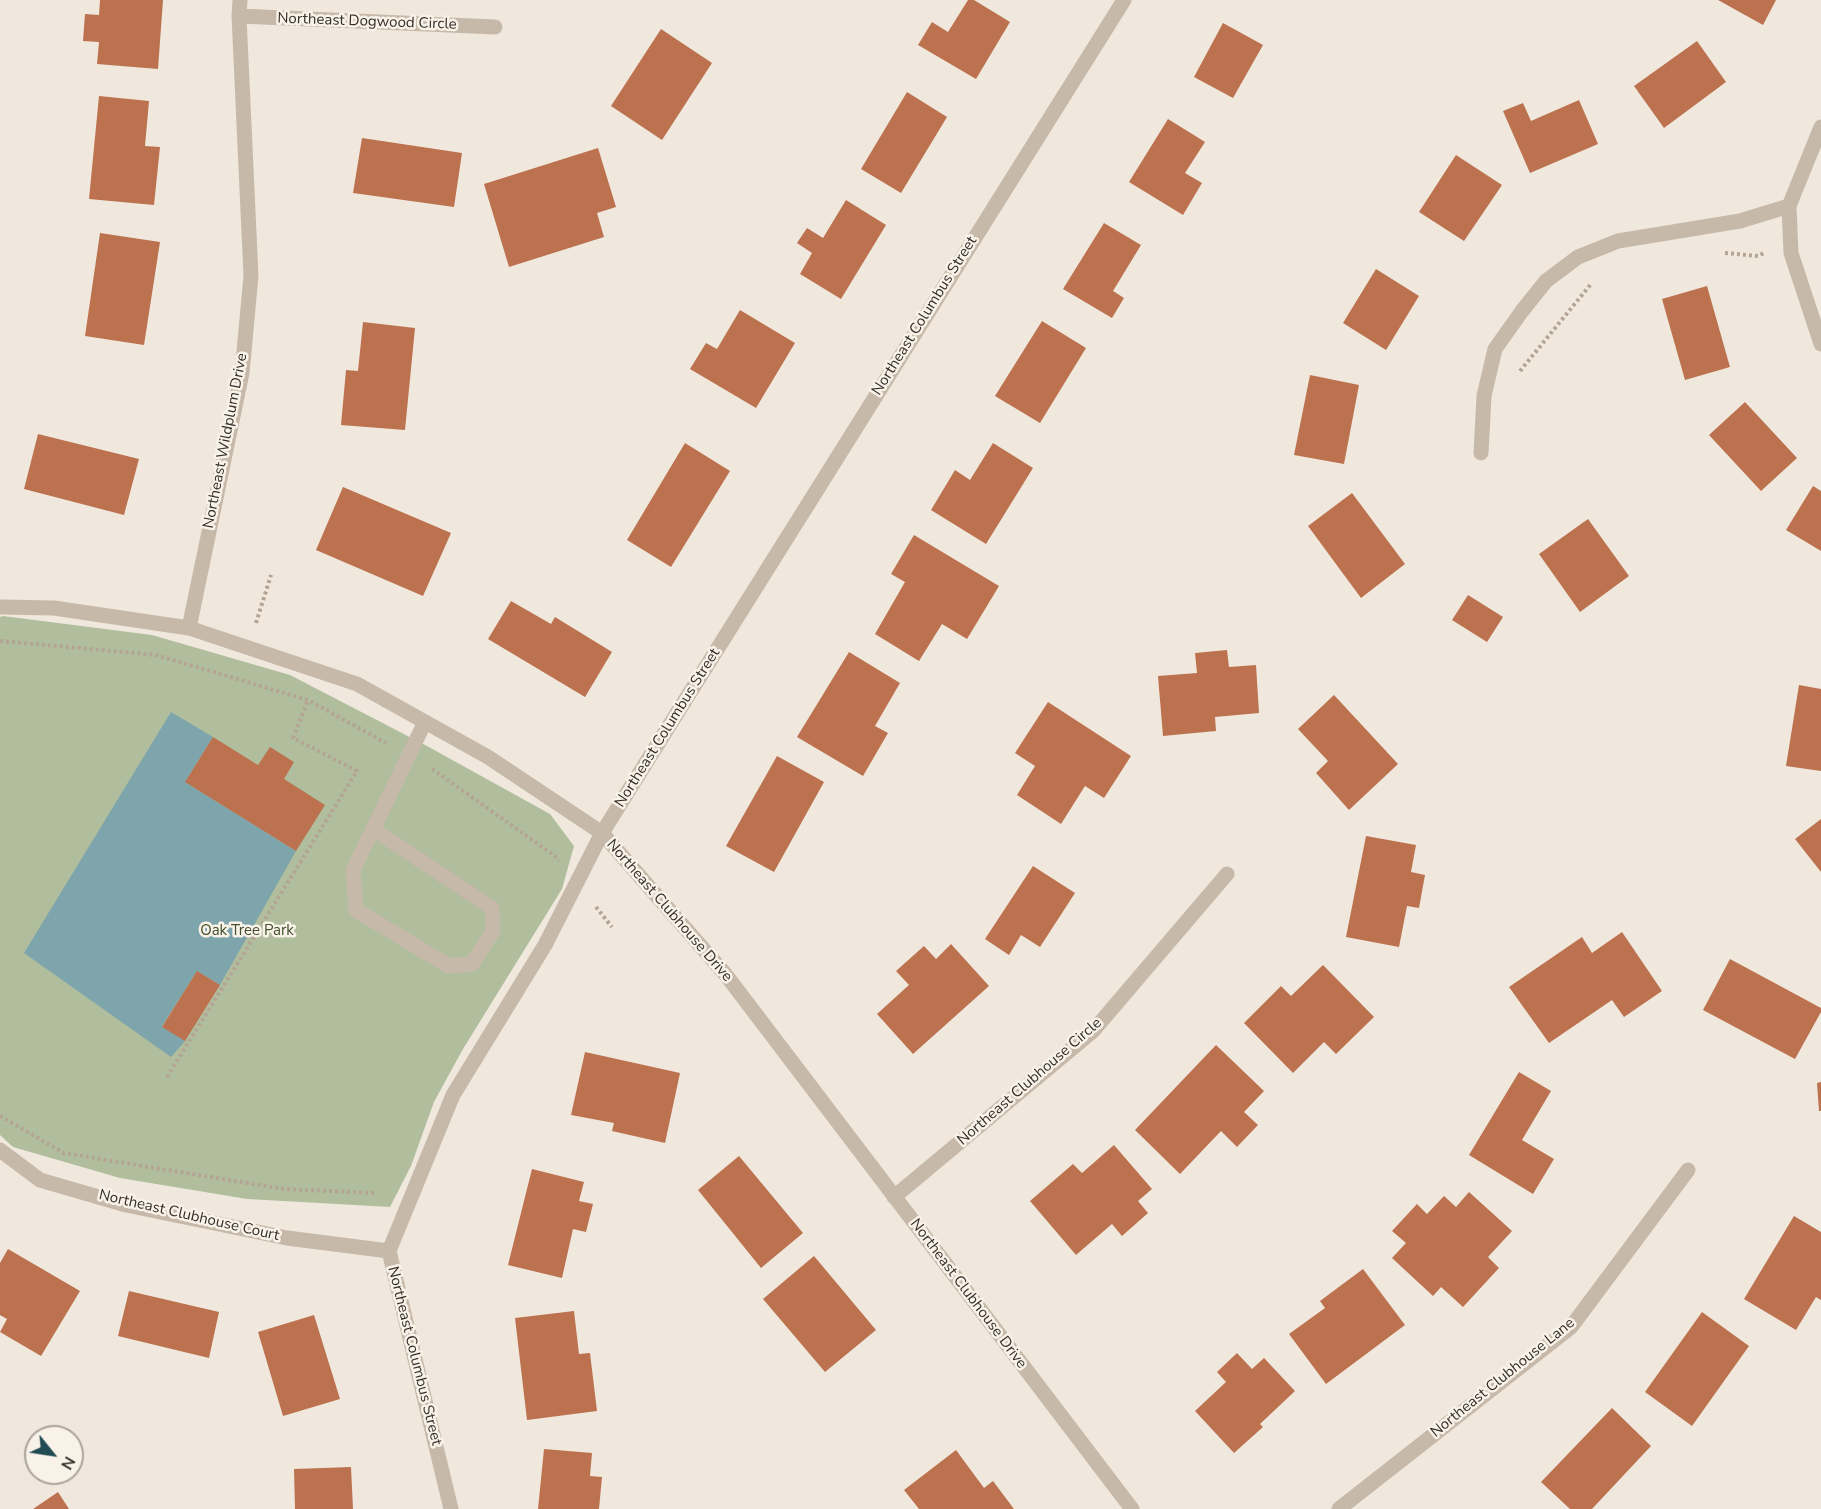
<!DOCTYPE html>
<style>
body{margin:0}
#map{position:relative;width:1821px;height:1509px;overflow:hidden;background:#f0e8dd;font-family:"Nunito Sans",sans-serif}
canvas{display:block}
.north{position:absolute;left:24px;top:1425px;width:60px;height:60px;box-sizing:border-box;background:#f8f2e9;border:2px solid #aaa49c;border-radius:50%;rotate:120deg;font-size:16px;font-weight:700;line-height:24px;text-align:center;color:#352e29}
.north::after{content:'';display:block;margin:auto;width:21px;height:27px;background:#224c53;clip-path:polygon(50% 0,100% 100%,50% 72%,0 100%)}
</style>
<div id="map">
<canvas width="1821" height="1509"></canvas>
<div class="north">N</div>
</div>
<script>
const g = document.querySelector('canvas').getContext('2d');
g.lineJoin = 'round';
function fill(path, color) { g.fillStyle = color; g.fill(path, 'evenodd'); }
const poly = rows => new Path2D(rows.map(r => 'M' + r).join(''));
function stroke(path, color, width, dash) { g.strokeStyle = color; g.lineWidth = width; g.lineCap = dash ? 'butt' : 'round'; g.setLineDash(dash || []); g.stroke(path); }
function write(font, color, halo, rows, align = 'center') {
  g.font = font + ' "Nunito Sans",sans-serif'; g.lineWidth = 5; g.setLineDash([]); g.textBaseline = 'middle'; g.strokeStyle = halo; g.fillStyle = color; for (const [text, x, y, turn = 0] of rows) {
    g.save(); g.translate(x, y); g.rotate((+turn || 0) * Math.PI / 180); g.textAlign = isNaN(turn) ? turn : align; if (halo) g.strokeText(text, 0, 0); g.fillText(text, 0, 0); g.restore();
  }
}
const green = poly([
 [3,616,152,635,290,675,427,746,550,814,574,846,562,889,463,1049,434,1102,411,1166,390,1207,247,1199,120,1178,13,1147,0,1135,0,617]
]);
const water = poly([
 [171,712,213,737,185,782,296,851,220,985,197,971,162,1026,185,1041,171,1057,24,953]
]);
const building = poly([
 [100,0,163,0,158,69,97,64,99,42,83,41,85,14,99,15],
 [968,0,974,0,1010,22,976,79,918,45,932,22,948,32],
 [1718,0,1776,0,1763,25],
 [1223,23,1263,45,1233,98,1194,77],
 [661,29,712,63,662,140,611,106],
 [1697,41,1726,82,1664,128,1634,86],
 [907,92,947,117,901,193,861,169],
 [99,96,149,101,145,146,160,147,154,205,89,199],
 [1579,100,1598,144,1530,173,1503,111,1523,103,1531,121],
 [1168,119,1205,142,1185,173,1202,183,1183,215,1129,182],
 [362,138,462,153,454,207,353,193],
 [598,148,616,207,597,213,604,237,509,267,484,184],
 [1456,155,1502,185,1464,241,1419,212],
 [846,200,886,225,841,299,800,274,812,253,797,243,807,228,823,238],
 [1104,223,1141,245,1113,291,1124,298,1112,318,1063,289],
 [100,233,160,242,144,345,85,336],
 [1376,269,1419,296,1386,350,1343,323],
 [1707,286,1730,367,1685,380,1662,299],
 [740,310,795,343,756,408,690,369,706,343,717,349],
 [1042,321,1086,348,1040,423,995,396],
 [363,322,415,328,405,430,341,425,346,370,358,371],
 [1310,375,1359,385,1344,464,1294,455],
 [1745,402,1797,458,1761,491,1709,435],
 [38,434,139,459,124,515,24,489],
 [685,443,730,471,671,567,627,540],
 [993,443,1033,468,986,544,931,510,955,470,970,480],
 [1813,486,1821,491,1821,551,1786,530],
 [343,487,451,533,423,596,316,550],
 [1352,493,1405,564,1361,598,1308,526],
 [1588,519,1629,576,1580,612,1539,554],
 [914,535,999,586,967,639,942,624,919,661,875,634,905,582,891,574],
 [1468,595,1503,617,1487,642,1452,620],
 [511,601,551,624,555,617,612,652,585,697,488,639],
 [1227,650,1229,667,1256,665,1259,713,1215,717,1216,731,1163,736,1158,676,1197,673,1195,653],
 [849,652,900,683,875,726,888,733,863,776,797,737],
 [1799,685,1821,689,1821,771,1786,766],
 [1334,695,1398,764,1349,810,1316,773,1328,761,1298,729],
 [1048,702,1131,756,1104,798,1085,786,1061,824,1017,795,1035,766,1015,753],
 [213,737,258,765,270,747,294,762,284,779,325,805,296,851,185,782],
 [777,756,824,782,774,872,726,846],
 [1821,819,1821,872,1795,839],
 [1366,836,1416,845,1411,872,1425,875,1419,908,1407,906,1399,947,1346,937],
 [1033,866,1075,893,1040,947,1021,935,1009,955,985,939],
 [1622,932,1662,991,1624,1017,1612,1000,1549,1043,1509,987,1582,937,1592,953],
 [951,944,989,986,913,1054,877,1014,909,985,896,971,924,946,936,959],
 [1730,959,1821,1008,1821,1012,1795,1059,1703,1010],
 [1323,965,1374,1017,1336,1054,1324,1042,1293,1073,1244,1023,1281,986,1291,996],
 [197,971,220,985,185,1041,162,1027],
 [1216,1045,1264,1091,1244,1112,1258,1125,1237,1147,1221,1131,1180,1174,1135,1130],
 [585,1052,680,1073,665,1143,612,1131,614,1123,571,1115],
 [1519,1072,1551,1091,1522,1140,1554,1159,1533,1194,1469,1155],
 [1821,1082,1821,1111,1819,1111,1817,1083],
 [1114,1145,1152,1189,1138,1201,1148,1213,1122,1236,1112,1224,1076,1255,1030,1201,1073,1164,1082,1173],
 [739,1156,803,1233,761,1268,698,1190],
 [532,1169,584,1182,579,1201,593,1204,586,1232,573,1229,562,1278,508,1265],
 [1469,1192,1512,1231,1488,1257,1499,1268,1463,1307,1441,1287,1433,1296,1392,1258,1406,1243,1392,1231,1417,1204,1427,1214,1444,1196,1456,1207],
 [1794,1216,1821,1232,1821,1300,1816,1297,1796,1330,1744,1299],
 [8,1249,80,1291,41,1356,0,1332,7,1319,0,1315,0,1263],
 [814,1256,876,1330,825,1372,763,1299],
 [1363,1269,1405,1325,1326,1384,1289,1334,1325,1308,1320,1301],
 [129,1291,219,1312,209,1358,118,1336],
 [574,1311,579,1354,590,1353,597,1411,527,1420,515,1318],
 [1702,1312,1749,1346,1692,1426,1645,1392],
 [314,1315,340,1399,283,1416,258,1332],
 [1237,1353,1252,1369,1264,1358,1295,1391,1260,1424,1263,1427,1234,1453,1195,1411,1226,1382,1217,1372],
 [1612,1408,1651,1446,1592,1509,1570,1509,1541,1482],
 [544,1449,592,1453,590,1476,602,1477,599,1509,538,1509],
 [956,1450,984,1488,993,1481,1014,1509,919,1509,904,1490],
 [351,1467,353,1509,295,1509,294,1469],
 [58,1492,69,1509,33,1509]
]);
const path = poly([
 [1725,253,1758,256,1764,253],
 [1520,371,1591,284],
 [256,623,271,575],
 [0,641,156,655,308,700,386,743],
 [432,769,555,856,559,861],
 [596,907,612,927],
 [167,1077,357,771,293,738,308,700],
 [0,1116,64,1153,284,1189,375,1193]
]);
const service = poly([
 [373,829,492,908,493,931,472,964,449,966,356,910,353,870,425,722]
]);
const minor = poly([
 [239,16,495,27],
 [1821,127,1789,206,1791,253,1821,344],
 [1481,453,1484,396,1495,349,1522,311,1546,281,1578,257,1618,241,1740,221,1789,206],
 [0,607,54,608,189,628,357,684,488,757,602,833,726,975,1132,1509],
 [189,628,242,373,251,276,239,16,240,0],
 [0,1150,40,1180,126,1205,287,1238,389,1251],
 [894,1197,1093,1031,1227,874],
 [451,1509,389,1251,453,1095,545,945,602,833,1124,0],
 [1339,1509,1571,1327,1688,1170]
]);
const streetNames = [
 ["Northeast Dogwood Circle",367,22,2],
 ["Northeast Columbus Street",925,316,-58],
 ["Northeast Wildplum Drive",226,441,-79],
 ["Northeast Columbus Street",668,728,-58],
 ["Northeast Clubhouse Drive",669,911,49],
 ["Northeast Clubhouse Circle",1030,1082,-41],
 ["Northeast Clubhouse Court",189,1216,13],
 ["Northeast Clubhouse Drive",968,1294,53],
 ["Northeast Columbus Street",414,1356,76],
 ["Northeast Clubhouse Lane",1503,1378,-39]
];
const parkNames = [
 ["Oak Tree Park",247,931]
];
fill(green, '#b1be9e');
fill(water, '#7ea5ab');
fill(building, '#bc724f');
stroke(path, '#b3a494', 4, [3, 3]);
stroke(service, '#c7b9aa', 15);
stroke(minor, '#c7b9aa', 15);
write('15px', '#352e29', '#f8f2e9', streetNames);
write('15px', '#42512e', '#f8f2e9', parkNames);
</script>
